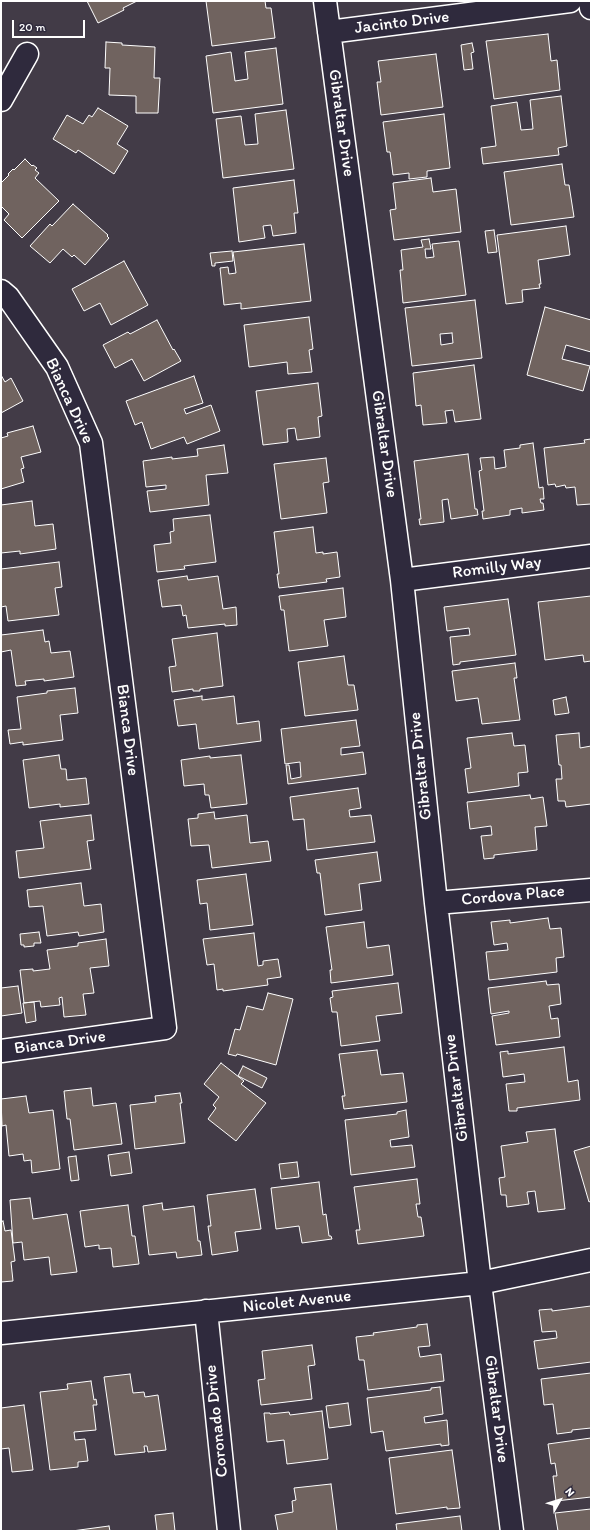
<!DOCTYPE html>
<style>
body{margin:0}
#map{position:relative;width:592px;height:1532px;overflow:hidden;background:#423b47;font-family:Itim,sans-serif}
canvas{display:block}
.frame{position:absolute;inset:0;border:2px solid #fff;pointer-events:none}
.north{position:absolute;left:540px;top:1480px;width:40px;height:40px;-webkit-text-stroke:3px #2f2a3d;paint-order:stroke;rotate:51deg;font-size:11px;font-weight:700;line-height:16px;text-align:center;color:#fff}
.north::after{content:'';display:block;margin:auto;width:14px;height:18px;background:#fff;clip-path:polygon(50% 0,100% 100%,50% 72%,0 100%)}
.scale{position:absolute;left:12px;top:20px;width:73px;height:18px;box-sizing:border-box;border:2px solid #fff;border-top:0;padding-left:5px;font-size:12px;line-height:14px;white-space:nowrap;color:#fff;-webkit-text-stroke:3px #2f2a3d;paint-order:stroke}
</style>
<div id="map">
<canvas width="592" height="1532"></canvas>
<div class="frame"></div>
<div class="north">N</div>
<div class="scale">20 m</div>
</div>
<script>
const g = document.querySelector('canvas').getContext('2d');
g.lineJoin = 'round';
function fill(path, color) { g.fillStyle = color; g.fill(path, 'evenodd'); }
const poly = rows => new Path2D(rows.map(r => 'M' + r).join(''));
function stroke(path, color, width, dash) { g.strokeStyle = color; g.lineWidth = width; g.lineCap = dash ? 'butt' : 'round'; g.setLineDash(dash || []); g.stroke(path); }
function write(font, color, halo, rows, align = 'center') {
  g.font = font + ' Itim,sans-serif'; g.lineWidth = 3.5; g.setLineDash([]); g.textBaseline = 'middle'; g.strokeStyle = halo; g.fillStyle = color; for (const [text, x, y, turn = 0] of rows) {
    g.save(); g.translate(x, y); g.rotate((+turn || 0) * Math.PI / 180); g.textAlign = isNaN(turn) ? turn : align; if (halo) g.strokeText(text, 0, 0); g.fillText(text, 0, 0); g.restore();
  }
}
const building = poly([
 [87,1,137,1,123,8,124,10,98,23,87,1],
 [206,1,265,1,266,8,271,8,275,38,212,46,206,1],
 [548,34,551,61,557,60,560,90,494,99,486,41,548,34],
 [106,42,122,43,122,45,155,47,154,78,160,78,158,113,136,113,136,96,109,95,110,68,105,68,106,42],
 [472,43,474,52,471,53,473,69,464,70,461,45,472,43],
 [276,48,283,104,213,113,206,56,231,52,235,81,248,79,245,52,276,48],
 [436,54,443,107,381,115,377,82,381,82,378,61,436,54],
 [561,96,567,146,558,148,559,155,483,164,481,148,496,146,491,106,517,102,521,130,533,129,530,100,561,96],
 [98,108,128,126,117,144,128,151,114,174,78,150,76,153,53,139,67,115,83,124,89,115,92,117,98,108],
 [286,110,294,169,223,178,216,119,241,116,245,145,258,144,255,114,286,110],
 [444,114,450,168,427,171,427,177,409,179,409,173,393,175,390,152,387,152,383,122,444,114],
 [25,159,32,166,33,165,37,168,35,170,39,173,35,178,59,201,22,238,4,220,9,214,1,206,1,181,2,182,9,175,8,174,13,169,14,170,25,159],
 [562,164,565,185,569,185,574,217,511,225,504,172,562,164],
 [431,178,433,192,456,189,461,232,394,240,390,210,396,209,393,183,431,178],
 [294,180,298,213,294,213,296,233,273,236,271,225,263,226,265,238,239,242,233,188,294,180],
 [73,204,108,235,107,236,109,238,85,265,74,255,72,257,63,249,50,263,30,246,50,224,52,226,73,204],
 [566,226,570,255,538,260,541,284,539,284,540,288,522,290,523,302,506,304,497,235,566,226],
 [494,230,497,252,488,253,485,231,494,230],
 [429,239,431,249,425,249,426,258,434,257,432,244,459,241,466,295,403,303,400,270,403,270,401,250,423,247,421,240,429,239],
 [304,244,311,301,241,309,241,303,224,305,220,268,228,267,229,274,236,273,233,252,304,244],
 [232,251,233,261,215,263,215,266,212,266,210,253,232,251],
 [124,261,148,305,111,325,100,303,84,311,72,289,124,261],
 [475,300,482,358,412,366,405,308,475,300],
 [452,333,453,343,441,345,440,334,452,333],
 [545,307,591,320,591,352,566,345,562,359,590,366,583,391,527,375,545,307],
 [309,317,313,349,309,350,312,372,288,374,287,362,249,367,244,325,309,317],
 [157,320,173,350,174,349,181,361,144,381,132,359,115,368,103,345,128,332,130,334,157,320],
 [474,365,481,419,455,422,453,410,445,411,447,423,423,425,421,405,416,406,413,373,474,365],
 [1,375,5,382,11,378,23,401,1,413,1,375],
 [194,376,203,403,184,409,186,414,211,405,220,431,187,444,184,437,151,449,142,422,135,425,126,401,194,376],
 [318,383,322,416,318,417,320,437,297,440,295,428,287,429,288,442,263,445,256,391,318,383],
 [33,426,41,452,21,457,24,468,21,469,24,482,1,489,1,438,8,436,7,433,33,426],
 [591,439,591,504,577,505,575,487,566,488,565,485,556,487,555,484,548,485,544,448,585,443,584,440,591,439],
 [533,443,539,488,543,487,544,499,540,499,541,503,543,503,544,510,522,513,522,508,510,510,510,515,483,519,482,511,484,511,479,471,482,470,480,458,494,457,495,469,506,467,504,450,520,448,520,445,533,443],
 [224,445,228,473,206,475,209,505,150,512,147,491,166,489,166,485,146,487,143,461,172,457,172,459,198,456,197,449,224,445],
 [468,454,475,509,477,509,478,515,451,519,448,499,442,500,444,522,420,525,419,519,421,519,414,461,468,454],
 [326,458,329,482,323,483,327,513,281,519,274,464,326,458],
 [32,501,35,526,53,524,56,549,20,554,20,551,1,553,1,505,32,501],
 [210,515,216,562,184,566,185,569,157,572,154,545,171,543,170,532,174,531,173,519,210,515],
 [313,527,316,553,323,552,323,554,337,552,340,577,326,579,327,582,279,588,277,574,279,574,274,532,313,527],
 [59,562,62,587,55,588,59,615,8,621,6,606,1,607,1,569,59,562],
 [187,576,188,580,218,576,223,609,236,607,237,625,225,626,225,624,188,628,186,615,183,616,181,605,162,607,158,580,187,576],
 [343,588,346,617,324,620,328,646,289,651,284,610,281,610,279,596,343,588],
 [591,596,591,661,584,662,583,655,545,660,538,602,591,596],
 [508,599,516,655,460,662,460,664,453,665,450,637,470,635,469,628,447,631,444,607,508,599],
 [43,630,45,642,49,641,51,653,70,651,74,677,44,681,44,679,25,681,26,685,16,686,11,650,1,652,1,635,43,630],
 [217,633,223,686,200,689,200,691,193,691,193,689,172,692,169,667,176,666,172,639,217,633],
 [344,656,348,685,354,685,358,710,305,716,298,662,344,656],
 [515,663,517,678,514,678,520,720,482,724,478,698,456,701,452,671,515,663],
 [75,688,78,713,60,715,63,740,23,745,23,742,10,744,8,730,21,729,17,697,47,693,47,691,75,688],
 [202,696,202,700,234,696,237,724,259,721,261,741,199,749,196,724,178,726,174,700,202,696],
 [566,697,569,713,555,715,553,700,566,697],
 [356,720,360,746,341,748,341,755,363,752,366,774,288,784,286,765,289,765,291,779,301,777,300,762,285,764,281,729,356,720],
 [512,733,514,746,525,745,528,772,518,773,519,786,468,793,465,769,471,768,467,738,512,733],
 [579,733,580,748,591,746,591,804,566,807,565,801,558,801,556,779,562,779,561,765,559,765,556,735,579,733],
 [59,755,61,769,66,769,67,780,86,778,89,804,60,807,60,804,29,808,23,760,59,755],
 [241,755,247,804,211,808,209,795,205,795,204,784,184,786,181,760,210,756,210,758,241,755],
 [358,788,361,808,349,810,350,817,371,815,375,842,307,850,304,819,293,820,290,797,358,788],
 [530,795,531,799,543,797,547,826,535,827,537,850,494,855,494,858,484,859,481,836,492,835,491,826,470,829,467,802,530,795],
 [214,812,215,819,247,815,250,843,268,841,271,861,212,868,209,845,191,846,188,819,198,818,198,814,214,812],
 [91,815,94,840,87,841,91,869,19,878,16,851,44,848,40,821,91,815],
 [377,852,381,881,359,884,362,910,325,915,320,873,317,873,315,860,377,852],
 [246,874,253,925,210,930,207,903,200,904,197,880,246,874],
 [81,883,84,906,101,904,104,932,79,936,78,932,47,936,43,906,29,907,27,890,81,883],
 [548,918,550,929,561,928,564,957,556,958,557,972,489,980,486,952,508,950,507,943,494,945,491,922,510,920,510,923,548,918],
 [364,922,367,948,389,945,393,975,331,983,330,970,332,970,326,927,364,922],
 [39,932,41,943,34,943,34,946,24,947,24,945,21,945,20,934,39,932],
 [254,933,258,966,263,965,263,961,278,959,281,977,267,979,268,985,223,991,223,989,217,990,214,964,207,965,203,939,254,933],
 [106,939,109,966,90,968,94,993,83,994,86,1015,64,1017,62,997,59,998,60,1005,41,1007,40,1001,24,1003,20,970,33,969,33,971,50,969,47,950,78,946,78,943,106,939],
 [546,981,547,985,559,984,561,1004,549,1006,551,1019,558,1018,560,1037,496,1045,492,1016,509,1013,509,1011,491,1014,488,988,546,981],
 [398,983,402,1013,376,1016,380,1041,341,1046,337,1012,332,1012,330,998,333,997,332,991,398,983],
 [18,986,22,1013,1,1016,1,988,18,986],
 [268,993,293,999,276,1065,237,1054,236,1056,228,1054,235,1029,240,1030,247,1006,263,1010,268,993],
 [34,1002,36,1021,26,1023,23,1003,34,1002],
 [564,1047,568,1082,578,1080,580,1100,517,1108,517,1111,509,1111,506,1084,525,1082,524,1074,503,1077,500,1052,508,1051,508,1054,564,1047],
 [377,1050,381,1075,403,1073,407,1102,344,1109,342,1096,345,1096,339,1054,377,1050],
 [221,1063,244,1081,241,1084,266,1103,236,1141,208,1119,216,1108,213,1105,219,1097,204,1084,221,1063],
 [243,1066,267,1078,262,1088,238,1076,243,1066],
 [91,1088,93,1106,116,1103,122,1144,74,1150,70,1119,67,1119,64,1091,91,1088],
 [180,1093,182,1103,180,1103,185,1143,135,1149,130,1105,156,1102,155,1096,180,1093],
 [26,1096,29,1113,53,1110,60,1169,32,1173,31,1160,24,1161,23,1154,9,1156,6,1125,2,1126,1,1099,26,1096],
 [406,1110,409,1137,390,1140,391,1147,412,1145,415,1167,351,1175,345,1120,397,1114,397,1112,406,1110],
 [555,1129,565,1209,538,1212,535,1191,527,1192,529,1204,507,1207,506,1195,501,1195,499,1178,505,1177,501,1146,528,1142,526,1132,555,1129],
 [591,1146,591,1201,589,1202,574,1151,591,1146],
 [129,1152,132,1173,111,1176,108,1155,129,1152],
 [76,1156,79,1180,71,1181,68,1157,76,1156],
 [297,1162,299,1177,281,1179,279,1164,297,1162],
 [417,1179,420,1204,416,1204,418,1217,421,1217,424,1236,358,1244,356,1230,360,1230,354,1187,417,1179],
 [319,1182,323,1215,326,1214,329,1236,331,1236,332,1239,302,1243,299,1226,276,1229,271,1188,319,1182],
 [255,1189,261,1229,235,1232,238,1251,212,1255,208,1226,211,1226,207,1195,255,1189],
 [30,1198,33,1219,67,1214,77,1272,51,1275,49,1257,24,1260,22,1242,13,1243,10,1200,30,1198],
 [162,1203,163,1210,194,1206,198,1241,200,1241,202,1255,177,1258,176,1252,149,1255,143,1206,162,1203],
 [128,1205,132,1236,135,1236,139,1264,113,1267,111,1248,99,1249,99,1245,85,1247,80,1211,128,1205],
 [3,1221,5,1231,11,1230,15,1261,11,1262,13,1281,1,1282,1,1222,3,1221],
 [591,1306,591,1362,538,1369,534,1341,557,1338,556,1331,542,1332,539,1310,552,1309,552,1311,591,1306],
 [427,1324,430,1346,418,1347,420,1357,441,1354,444,1381,368,1390,364,1360,359,1360,356,1337,374,1335,373,1333,417,1327,417,1325,427,1324],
 [312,1345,315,1365,308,1366,312,1399,261,1405,258,1380,265,1379,262,1351,312,1345],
 [591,1373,591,1428,572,1430,572,1432,557,1434,553,1404,544,1405,541,1379,591,1373],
 [130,1374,133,1393,144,1392,145,1397,158,1395,166,1450,148,1452,147,1446,144,1446,145,1452,115,1455,104,1377,130,1374],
 [91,1381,94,1400,96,1399,97,1405,93,1405,96,1430,74,1432,75,1440,85,1439,88,1461,78,1462,78,1467,50,1470,40,1392,68,1389,67,1384,91,1381],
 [440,1387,443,1414,424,1417,425,1423,447,1420,449,1445,441,1446,441,1444,386,1451,383,1431,371,1433,367,1398,431,1390,431,1388,440,1387],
 [348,1403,351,1425,329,1428,326,1406,348,1403],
 [24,1405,33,1470,12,1472,9,1448,1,1449,1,1408,24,1405],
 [322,1411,328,1459,287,1464,284,1440,267,1442,264,1413,270,1413,270,1414,289,1412,290,1415,322,1411],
 [591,1438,591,1497,556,1501,553,1476,557,1476,555,1463,551,1464,548,1444,591,1438],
 [452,1450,460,1508,447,1509,447,1507,396,1514,389,1458,452,1450],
 [331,1484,337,1531,278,1531,275,1515,293,1512,292,1501,296,1500,294,1488,331,1484],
 [591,1509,591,1531,558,1531,555,1513,591,1509],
 [173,1513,175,1531,157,1531,155,1515,173,1513],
 [460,1516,462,1531,397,1531,396,1524,460,1516],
 [109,1526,110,1531,72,1531,109,1526]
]);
const street = poly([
 [325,1,402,580,436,903,480,1283,512,1531],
 [590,1,591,8],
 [329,32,570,1],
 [1,100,27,54],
 [1,291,8,297,57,367,91,443,165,1028,1,1051],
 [402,580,591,556],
 [436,903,591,890],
 [206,1311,229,1531],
 [1,1333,480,1283,591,1260]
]);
const streetNames = [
 ["Jacinto Drive",402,23,-7],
 ["Gibraltar Drive",341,123,82],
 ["Bianca Drive",69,401,65],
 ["Gibraltar Drive",384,444,82],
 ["Romilly Way",497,568,-7],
 ["Bianca Drive",127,730,83],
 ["Gibraltar Drive",421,766,-96],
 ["Cordova Place",513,896,-5],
 ["Bianca Drive",60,1043,-8],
 ["Gibraltar Drive",457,1088,-97],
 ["Nicolet Avenue",297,1302,-6],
 ["Gibraltar Drive",496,1409,83],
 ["Coronado Drive",217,1421,-96]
];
fill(building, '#70635f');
stroke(building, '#fff', 1);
stroke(street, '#fff', 25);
stroke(street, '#2f2a3d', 22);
write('17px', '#fff', '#2f2a3d', streetNames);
</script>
